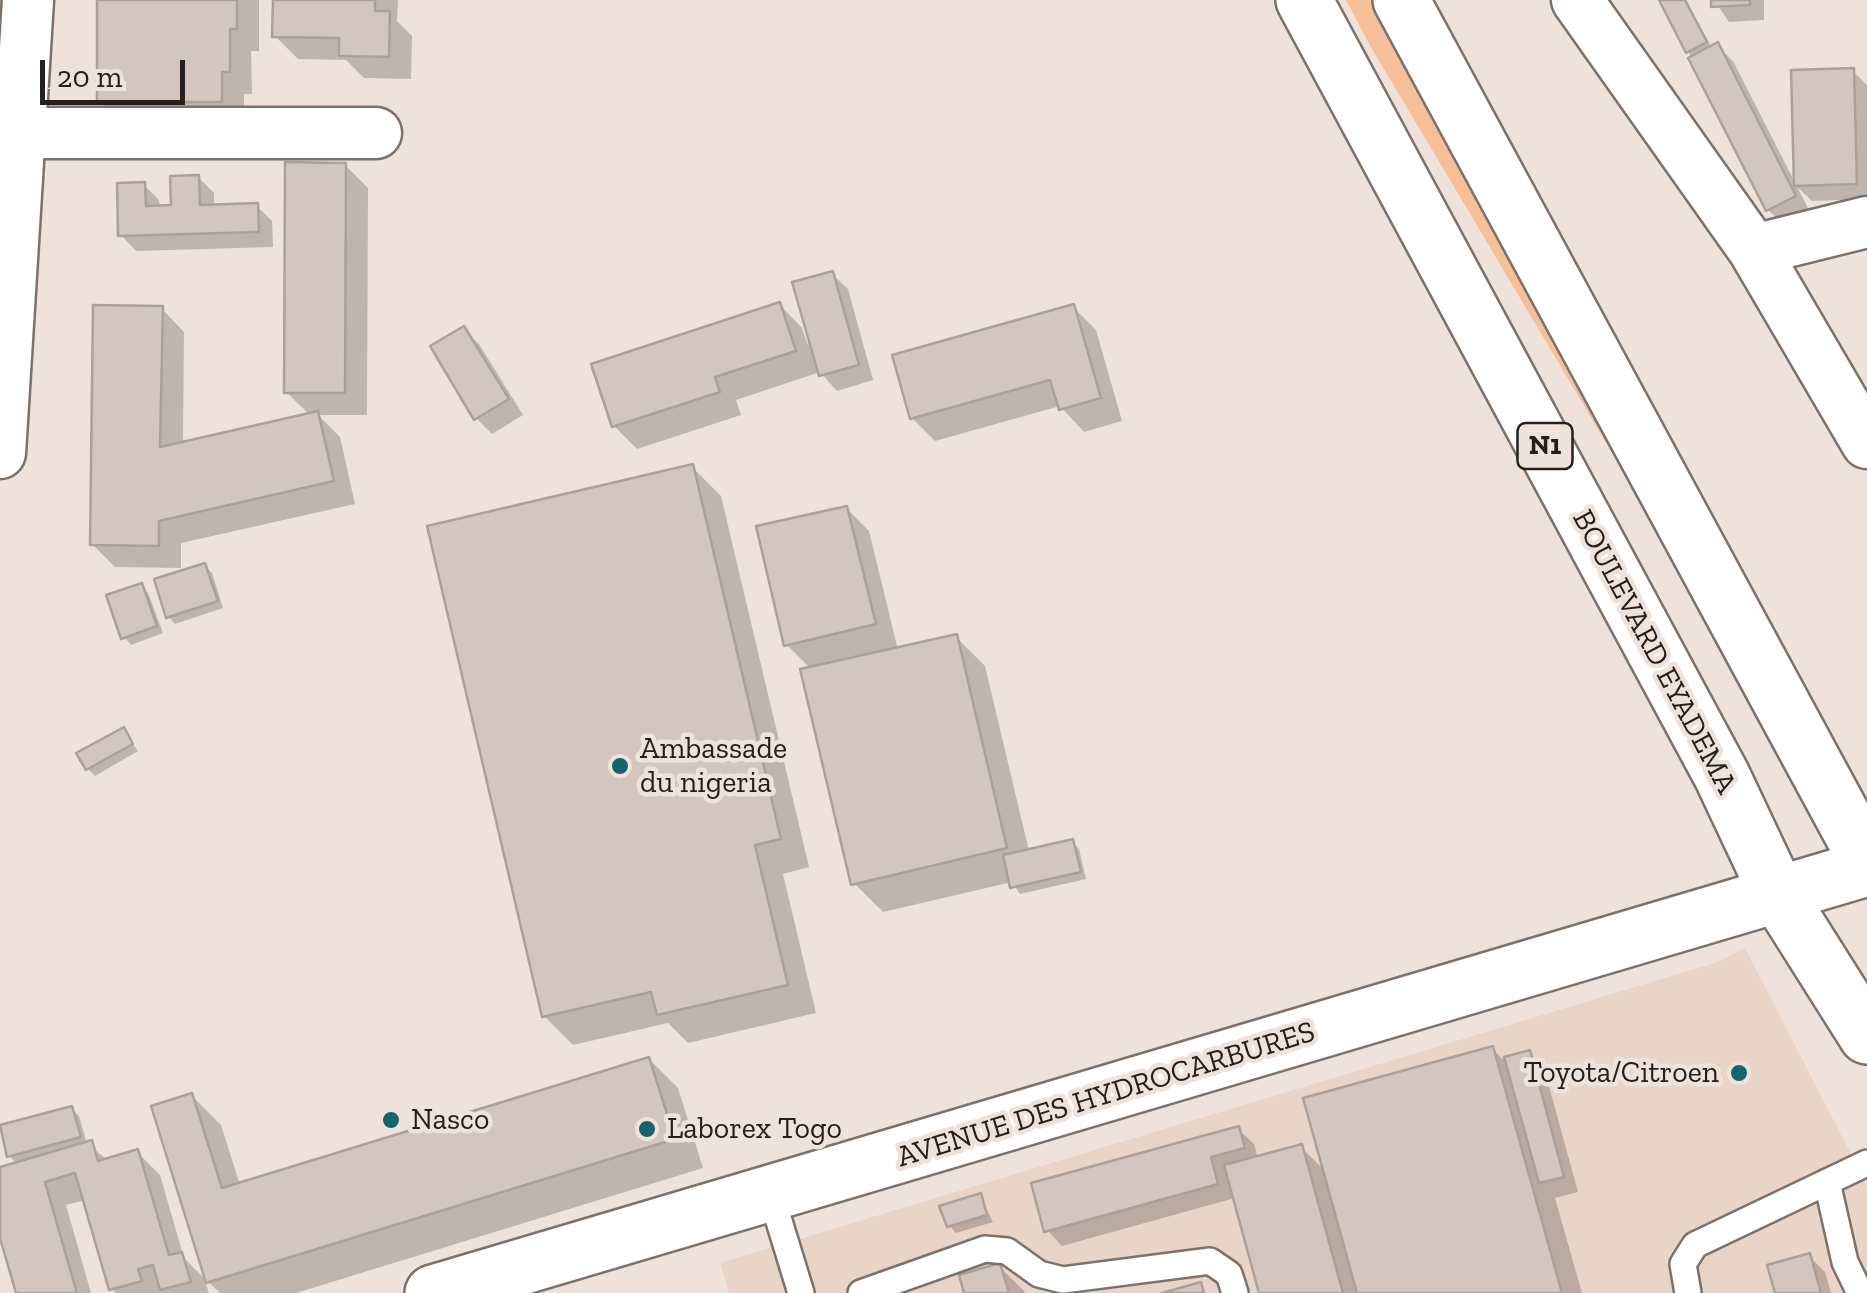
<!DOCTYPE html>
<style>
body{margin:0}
#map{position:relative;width:1867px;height:1293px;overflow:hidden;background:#efe2da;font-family:"Zilla Slab",serif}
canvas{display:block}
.scale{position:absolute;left:40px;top:60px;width:145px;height:45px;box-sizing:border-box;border:5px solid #25201d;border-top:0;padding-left:12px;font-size:30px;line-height:35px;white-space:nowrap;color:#25201d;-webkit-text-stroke:8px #efe2da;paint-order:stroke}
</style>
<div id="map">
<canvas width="1867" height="1293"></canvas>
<div class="scale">20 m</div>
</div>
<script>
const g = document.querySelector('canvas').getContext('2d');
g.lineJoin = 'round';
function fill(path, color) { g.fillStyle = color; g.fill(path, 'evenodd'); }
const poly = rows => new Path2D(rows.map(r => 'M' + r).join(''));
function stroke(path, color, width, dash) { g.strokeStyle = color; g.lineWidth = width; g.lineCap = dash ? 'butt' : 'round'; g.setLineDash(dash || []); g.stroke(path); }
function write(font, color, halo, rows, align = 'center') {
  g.font = font + ' "Zilla Slab",serif'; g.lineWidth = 9; g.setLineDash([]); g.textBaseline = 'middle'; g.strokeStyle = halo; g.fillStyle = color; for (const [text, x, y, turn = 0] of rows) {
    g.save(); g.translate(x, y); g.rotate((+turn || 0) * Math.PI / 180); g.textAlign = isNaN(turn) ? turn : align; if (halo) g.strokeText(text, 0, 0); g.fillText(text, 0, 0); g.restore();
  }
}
const built = poly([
 [1745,948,1867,1185,1867,1293,729,1293,720,1263,1718,962]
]);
const green = poly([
 [1346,0,1375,0,1712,621,1368,42]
]);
const shadow = poly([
 [0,0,25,0,24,35,0,34],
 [99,0,259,0,259,51,251,51,252,94,244,94,244,124,123,124,100,101],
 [276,0,398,0,397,21,412,36,411,79,364,78,346,60,298,59,275,36],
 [1662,0,1686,0,1712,48,1717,46,1733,61,1810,212,1784,225,1768,210],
 [1714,0,1764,0,1764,20,1729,22],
 [1853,71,1867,85,1867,199,1812,201,1797,187,1794,72],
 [345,165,368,188,367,415,318,415,340,437,355,504,181,543,181,568,115,567,92,544,162,309,184,332,183,444,310,415,286,392],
 [198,177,214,193,214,207,257,206,272,221,273,247,136,251,121,235,144,185,159,200,160,208,173,208],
 [832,274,848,289,873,380,837,391,820,372,736,400,741,415,637,449,614,426,780,305,802,328,808,345,812,343],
 [1073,307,1096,330,1122,421,1084,432,1060,406,935,441,912,418],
 [463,329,479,344,523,415,492,434,476,418],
 [692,467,721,496,809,867,783,874,816,1013,688,1043,668,1023,573,1045,544,1016],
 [846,508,869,531,898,650,956,637,985,666,1029,851,1072,841,1079,849,1086,879,1020,894,1012,882,883,912,854,883,811,669,787,645],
 [205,566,212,573,223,608,175,624,168,616],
 [141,586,148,593,163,633,131,645,124,637],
 [123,730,138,751,95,776,88,769],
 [1492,1049,1504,1060,1529,1053,1544,1068,1578,1192,1555,1198,1582,1293,1262,1293,1235,1198,1062,1246,1047,1230,1238,1129,1254,1144,1258,1159,1301,1147,1326,1172],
 [649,1059,678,1088,703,1168,296,1293,220,1293,204,1278,209,1293,115,1293,85,1200,66,1205,91,1293,19,1293,0,1229,0,1170,18,1165,9,1156,71,1108,79,1116,87,1144,108,1160,137,1152,160,1175,184,1258,208,1282,192,1096,221,1125,240,1185],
 [980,1196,993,1222,956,1233,949,1225],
 [1809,1256,1825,1272,1831,1293,1777,1293],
 [999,1266,1026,1293,967,1293]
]);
const building = poly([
 [97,0,237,0,237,29,230,29,230,72,222,72,222,102,97,102,97,0],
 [273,0,375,0,375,11,390,11,389,57,339,56,339,38,272,37,273,0],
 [1659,0,1685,0,1707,42,1686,53,1659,0],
 [1711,0,1750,0,1750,5,1711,7,1711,0],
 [1718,42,1796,196,1766,211,1688,58,1718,42],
 [1854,68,1857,184,1794,186,1791,70,1854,68],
 [285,162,346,163,345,393,284,393,285,162],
 [199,175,200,205,258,203,259,232,118,236,117,183,145,182,146,206,171,205,170,176,199,175],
 [833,271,859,365,819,376,792,282,833,271],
 [780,302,796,351,715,377,720,392,612,427,591,364,780,302],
 [1074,304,1101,398,1059,410,1050,380,910,419,892,355,1074,304],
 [93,305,163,306,160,447,318,411,334,481,159,521,159,546,90,545,93,305],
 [464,326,509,399,474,420,430,346,464,326],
 [693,464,781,839,755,845,788,985,657,1015,651,992,542,1017,427,526,693,464],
 [847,506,876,624,784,646,756,526,847,506],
 [205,563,218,601,166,618,154,579,205,563],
 [142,583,157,626,121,639,106,595,142,583],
 [957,634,1007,848,851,885,800,669,957,634],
 [124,727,133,744,86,770,76,753,124,727],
 [1073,839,1081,872,1010,888,1003,855,1073,839],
 [1493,1046,1562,1293,1357,1293,1303,1098,1493,1046],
 [1530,1050,1564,1177,1539,1183,1504,1057,1530,1050],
 [649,1057,675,1139,206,1283,151,1106,192,1093,222,1188,649,1057],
 [72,1106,81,1137,7,1157,0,1125,72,1106],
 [1239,1126,1245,1148,1211,1157,1218,1184,1044,1232,1031,1183,1239,1126],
 [92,1140,98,1161,138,1149,169,1255,182,1252,191,1282,160,1290,153,1265,138,1269,142,1281,109,1290,75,1173,45,1182,77,1293,16,1293,0,1238,0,1167,92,1140],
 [1302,1144,1343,1293,1259,1293,1224,1165,1302,1144],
 [981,1193,987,1215,947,1227,939,1206,981,1193],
 [1810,1253,1821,1293,1775,1293,1767,1265,1810,1253],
 [1000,1263,1009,1293,964,1293,959,1275,1000,1263],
 [1201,1282,1204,1293,1162,1293,1201,1282]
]);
const service = poly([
 [1827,1182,1845,1262,1860,1293],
 [771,1195,801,1293],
 [861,1293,985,1249,1007,1251,1039,1274,1063,1280,1210,1261,1229,1274,1235,1293],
 [1688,1293,1683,1264,1695,1245,1867,1163]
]);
const minor = poly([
 [1577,0,1754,250,1867,443],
 [19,133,376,133],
 [1754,250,1867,222],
 [0,453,28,0]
]);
const secondary = poly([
 [433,1293,1867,868]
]);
const trunk = poly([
 [1304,0,1722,776,1778,895,1867,1036],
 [1401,0,1867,861]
]);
const markers = [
 [620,766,10,"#17646c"],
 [1739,1073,10,"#17646c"],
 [391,1120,10,"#17646c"],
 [647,1129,10,"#17646c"]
];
const shields = [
 [1545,446,55]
];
const shieldNames = [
 ["N1",1545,446]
];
const streetNames = [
 ["BOULEVARD EYADEMA",1654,652,62],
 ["AVENUE DES HYDROCARBURES",1106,1095,-17]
];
const poiNames = [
 ["Ambassade",640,749],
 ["du nigeria",640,783],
 ["Toyota/Citroen",1719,1073,"right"],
 ["Nasco",411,1120],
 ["Laborex Togo",667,1129]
];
fill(built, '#e9d5c8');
fill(green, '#f6be99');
fill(shadow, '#0003');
fill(building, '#d3c6be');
stroke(building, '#aca098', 2.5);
stroke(service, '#7d726b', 30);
stroke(minor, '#7d726b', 55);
stroke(secondary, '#7d726b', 60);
stroke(trunk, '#7d726b', 60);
stroke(service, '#fff', 25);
stroke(minor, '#fff', 50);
stroke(secondary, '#fff', 55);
stroke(trunk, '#fff', 55);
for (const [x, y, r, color] of markers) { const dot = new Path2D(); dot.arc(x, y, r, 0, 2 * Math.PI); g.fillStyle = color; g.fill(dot); stroke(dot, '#efe2da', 4); }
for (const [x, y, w] of shields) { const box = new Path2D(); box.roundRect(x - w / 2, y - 23, w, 46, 8); g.fillStyle = '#efe2da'; g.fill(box); stroke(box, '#25201d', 2.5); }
write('bold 28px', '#25201d', null, shieldNames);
write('30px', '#25201d', '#efe2da', streetNames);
write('30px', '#25201d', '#efe2da', poiNames, 'left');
</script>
